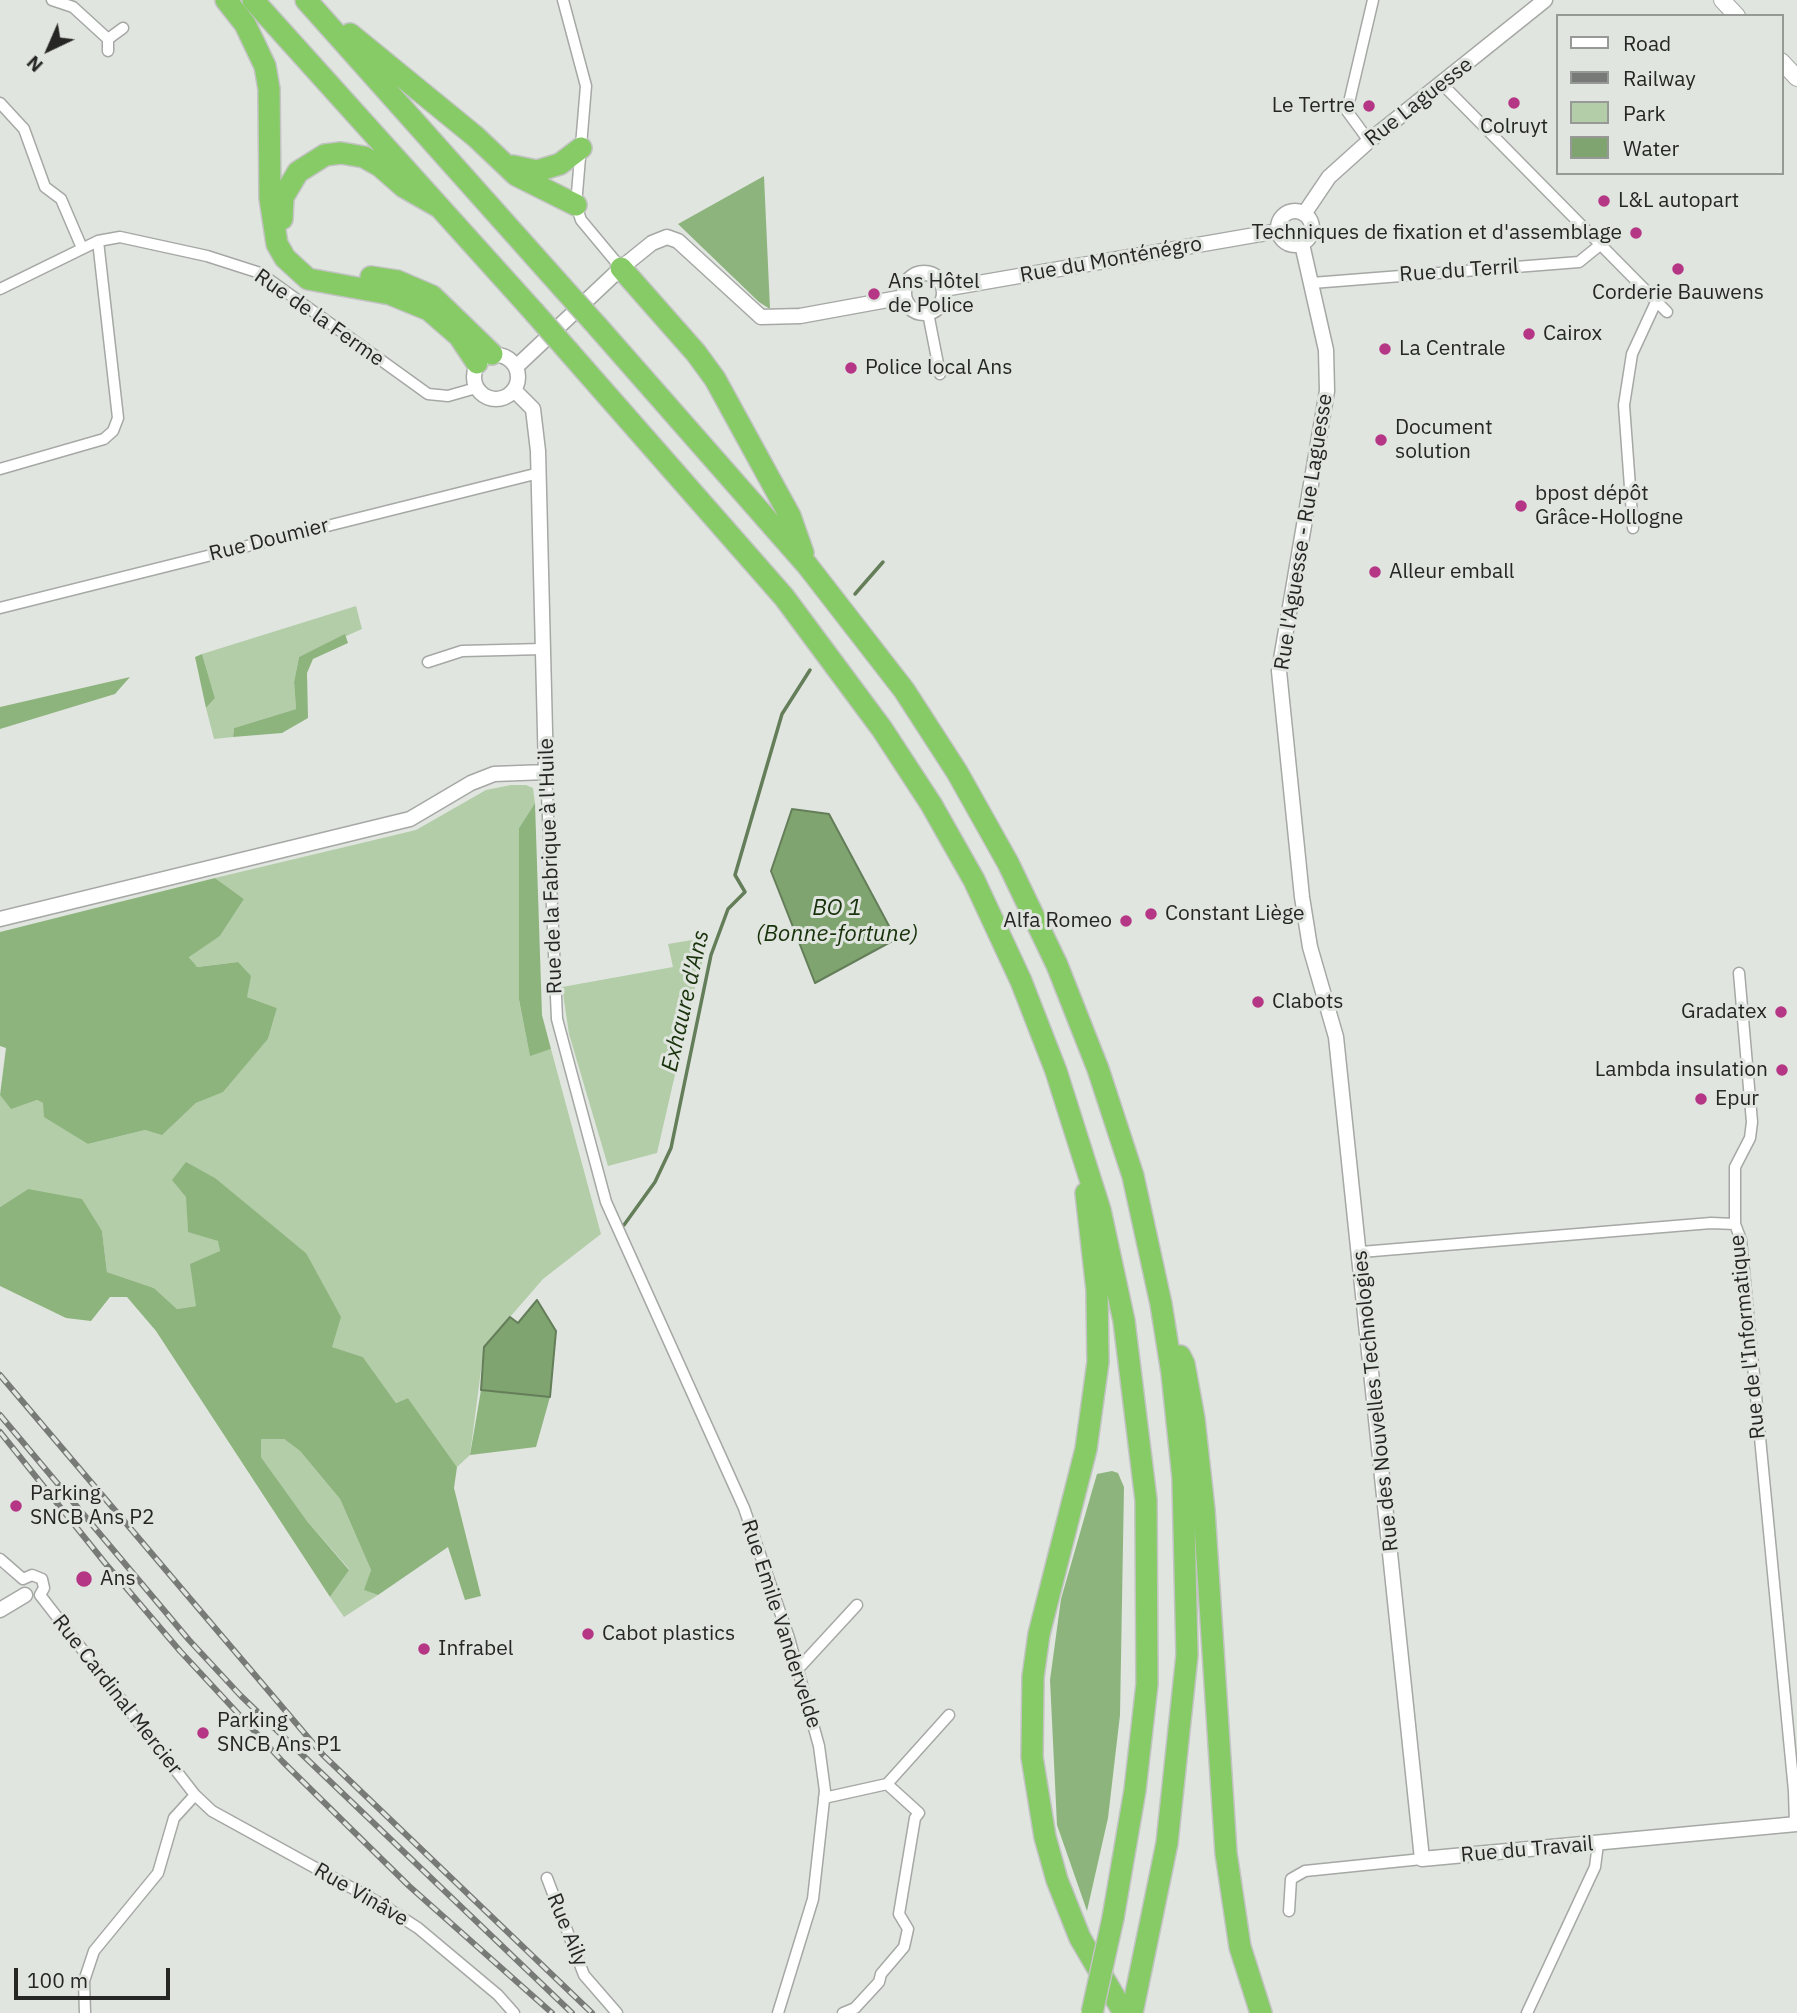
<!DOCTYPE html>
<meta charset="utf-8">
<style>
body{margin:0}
#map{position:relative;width:1797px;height:2013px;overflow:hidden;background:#e1e5e0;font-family:"IBM Plex Sans",sans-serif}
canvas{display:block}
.legend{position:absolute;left:1556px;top:14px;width:228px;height:161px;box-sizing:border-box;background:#e1e5e0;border:2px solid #969995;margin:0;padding:9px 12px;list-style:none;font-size:21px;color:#262725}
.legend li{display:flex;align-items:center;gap:14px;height:35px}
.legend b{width:35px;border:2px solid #969995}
.north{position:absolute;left:14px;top:14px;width:70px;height:70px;-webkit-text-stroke:5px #e1e5e0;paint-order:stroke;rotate:224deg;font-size:19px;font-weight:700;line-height:28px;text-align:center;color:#262725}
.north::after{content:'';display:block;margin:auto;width:24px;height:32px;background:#262725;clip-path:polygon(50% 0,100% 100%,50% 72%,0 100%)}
.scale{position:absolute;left:14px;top:1968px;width:156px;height:32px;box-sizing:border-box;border:4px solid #262725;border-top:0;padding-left:9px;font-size:21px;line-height:24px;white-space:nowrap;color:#262725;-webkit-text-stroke:5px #e1e5e0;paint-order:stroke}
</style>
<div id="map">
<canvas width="1797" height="2013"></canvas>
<ul class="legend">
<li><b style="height:9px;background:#fff"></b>Road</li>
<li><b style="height:9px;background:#777a76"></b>Railway</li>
<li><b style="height:19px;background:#b3cda8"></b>Park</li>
<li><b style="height:19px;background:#7fa46f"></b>Water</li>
</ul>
<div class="north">N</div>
<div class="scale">100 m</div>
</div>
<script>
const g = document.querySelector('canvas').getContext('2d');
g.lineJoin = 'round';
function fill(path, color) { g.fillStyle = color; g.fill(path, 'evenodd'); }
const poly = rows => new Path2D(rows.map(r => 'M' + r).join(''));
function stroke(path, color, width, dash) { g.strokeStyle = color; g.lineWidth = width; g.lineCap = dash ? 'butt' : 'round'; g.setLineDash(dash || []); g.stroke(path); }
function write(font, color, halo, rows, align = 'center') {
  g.font = font + ' "IBM Plex Sans",sans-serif'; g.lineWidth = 6; g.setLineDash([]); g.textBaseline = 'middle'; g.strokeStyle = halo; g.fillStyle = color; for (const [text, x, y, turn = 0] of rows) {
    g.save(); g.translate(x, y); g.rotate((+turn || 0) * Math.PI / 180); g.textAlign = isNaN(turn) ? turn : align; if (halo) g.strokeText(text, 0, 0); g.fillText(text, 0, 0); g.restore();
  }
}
const green = poly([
 [356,606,362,629,299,657,294,682,296,709,234,728,233,737,214,739,206,708,215,698,202,654],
 [511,785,526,785,533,788,535,803,519,828,519,1001,530,1055,551,1049,601,1234,543,1279,484,1347,470,1455,457,1467,408,1398,396,1403,363,1357,331,1347,306,1253,211,1176,186,1163,188,1231,219,1241,220,1251,196,1306,177,1309,154,1288,107,1272,102,1231,28,1189,0,1207,0,1095,12,1108,37,1100,43,1103,88,1144,145,1130,162,1134,196,1103,223,1091,268,1039,277,1008,247,997,238,962,196,967,189,956,220,936,244,899,215,878,416,830,486,790],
 [710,937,697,979,657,1153,608,1166,569,1034,562,987,673,967,668,944],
 [261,1439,284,1439,300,1451,340,1499,371,1570,365,1590,378,1595,344,1617,330,1597,349,1569,307,1521,261,1457]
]);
const forest = poly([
 [764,176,770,309,759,302,678,224],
 [345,634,348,643,313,659,307,673,308,718,282,733,233,737,234,728,296,709,294,682,299,657],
 [202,654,215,698,206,708,195,657],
 [130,677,115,694,0,729,0,707],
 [535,803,542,1015,551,1049,530,1056,519,1000,519,828],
 [215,878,244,899,220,936,189,957,197,967,238,962,251,976,247,997,277,1008,268,1039,223,1092,196,1103,162,1135,145,1130,88,1144,44,1117,43,1103,37,1100,11,1109,0,1095,6,1048,0,1046,0,932],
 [186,1162,215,1178,306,1253,341,1317,332,1347,363,1357,396,1403,408,1398,457,1467,454,1488,481,1596,465,1600,448,1547,378,1595,364,1590,371,1570,340,1499,300,1451,284,1439,261,1439,261,1457,307,1521,349,1570,330,1597,156,1331,127,1297,110,1297,91,1321,66,1318,0,1286,0,1207,28,1189,82,1199,102,1231,107,1272,154,1288,177,1309,196,1306,190,1264,220,1251,218,1241,188,1232,186,1197,172,1180],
 [481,1390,550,1397,536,1447,470,1455],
 [1112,1471,1118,1473,1124,1487,1120,1715,1108,1818,1087,1911,1057,1825,1050,1680,1061,1599,1092,1491,1097,1474]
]);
const water = poly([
 [792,809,829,814,896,939,815,983,771,871,792,809],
 [537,1300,556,1331,550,1397,481,1390,484,1347,510,1317,518,1323,537,1300]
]);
const stream = poly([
 [855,594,883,562],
 [624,1225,655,1182,671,1148,711,955,728,909,745,892,735,875,782,714,810,670]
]);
const minor = poly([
 [52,0,73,7,108,39],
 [563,0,586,86,576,205,581,220,621,268],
 [108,51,108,39,123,28],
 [1442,84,1667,312],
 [0,103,24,129,45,187,61,199,82,248],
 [1369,141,1347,111,1373,0],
 [1312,283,1579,262,1600,245],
 [0,289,98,241,120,237,207,256,260,273,428,394,448,396,476,388],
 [928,313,940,374],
 [0,469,104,439,113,431,118,418,98,241],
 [1633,528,1624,405,1632,354,1656,302],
 [0,608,539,473],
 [428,662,462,651,543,649],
 [546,772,557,1019,606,1202,744,1508,789,1638,819,1746,825,1791,813,1899,778,2013],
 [1735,1224,1735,1167,1750,1138,1752,1122,1739,973],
 [1361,1252,1711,1223,1735,1224,1741,1240,1794,1791,1795,1824],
 [0,1559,23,1579],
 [23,1579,32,1575,42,1579,44,1588,40,1595],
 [40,1595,195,1795,212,1811,381,1904,418,1928,498,1995,514,2013],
 [798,1669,857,1605],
 [887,1784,949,1715],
 [824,1798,887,1784,919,1813,915,1818,899,1914,908,1929,904,1947,881,1974,879,1982,855,2008,843,2013],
 [547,1878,584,1975,617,2013],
 [1289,1911,1291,1879,1305,1871,1422,1859],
 [85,2013,84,1981,94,1951,158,1873,174,1818,195,1795],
 [1527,2013,1595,1867,1598,1844]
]);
const tertiary = poly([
 '1278 228a17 17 0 1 1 34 0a17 17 0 1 1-34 0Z',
 [1304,214,1329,177,1369,141,1545,0],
 [1302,244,1326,350,1327,391,1279,671,1302,897,1310,947,1336,1037,1422,1859,1797,1824],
 '904 293a20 20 0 1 1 40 0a20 20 0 1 1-40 0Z',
 [944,289,1278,231],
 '474 377a22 22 0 1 1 44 0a22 22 0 1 1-44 0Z',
 [516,367,621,268,652,243,667,237,678,241,761,317,800,316,904,297],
 [0,919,410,819,471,783,494,774,546,772,538,451,533,409,514,390],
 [0,1610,25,1595]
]);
const secondary = poly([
 [1722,0,1737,16],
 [1781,61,1797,78]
]);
const motorway = poly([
 [226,0,245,24,265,66,269,89,270,198,277,244,285,258,308,279,390,294,429,310,459,336,477,363],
 [253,0,534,312],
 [306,0,562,287],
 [350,34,476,137,516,175,576,205],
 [513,166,537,171,560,164,581,148],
 [282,219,283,197,298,172,325,155,341,153,364,157,380,166,404,187,439,207],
 [621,268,696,353,715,379,790,516,803,553],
 [371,277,397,281,432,296,492,354],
 [598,327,807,565,904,690,957,772,1008,863,1057,965,1098,1069,1133,1176,1161,1304,1172,1373,1183,1478,1187,1655,1167,1843,1132,2013],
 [570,353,784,597,882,729,931,804,974,880,1021,981,1056,1071,1100,1210,1124,1321,1146,1500,1147,1684,1135,1790,1113,1918],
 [1086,1193,1097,1290,1098,1362,1086,1449,1039,1634,1033,1677,1032,1757,1045,1837,1057,1880,1080,1938,1124,2013],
 [1180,1356,1184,1364,1194,1419,1204,1510,1226,1853,1240,1947,1261,2013]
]);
const rail = poly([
 [0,1375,323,1755,592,2013],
 [0,1415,189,1640,241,1696,572,2013],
 [0,1432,105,1563,180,1651,283,1762,409,1886,552,2013]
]);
const motorwayBridge = poly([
 [562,287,598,327],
 [534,312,570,353],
 [1092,2013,1113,1918]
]);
const markers = [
 [1514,103,7,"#b43684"],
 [1369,106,7,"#b43684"],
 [1604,201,7,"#b43684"],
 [1636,233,7,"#b43684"],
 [1678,269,7,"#b43684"],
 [874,294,7,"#b43684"],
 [1529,334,7,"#b43684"],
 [1385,349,7,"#b43684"],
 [851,368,7,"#b43684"],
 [1381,440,7,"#b43684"],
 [1521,506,7,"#b43684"],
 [1375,572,7,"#b43684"],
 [1151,914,7,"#b43684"],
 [1126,921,7,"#b43684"],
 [1258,1002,7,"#b43684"],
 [1781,1012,7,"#b43684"],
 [1782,1070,7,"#b43684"],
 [1701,1099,7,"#b43684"],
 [16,1506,7,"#b43684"],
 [84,1579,9,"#b43684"],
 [588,1634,7,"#b43684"],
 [424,1649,7,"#b43684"],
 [203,1733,7,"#b43684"]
];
const streetNames = [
 ["Rue Laguesse",1419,102,-38],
 ["Rue du Monténégro",1111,260,-10],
 ["Rue du Terril",1459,271,-4],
 ["Rue de la Ferme",319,318,35],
 ["Rue l'Aguesse - Rue Laguesse",1304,532,-81],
 ["Rue Doumier",269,540,-14],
 ["Rue de la Fabrique à l'Huile",551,866,-92],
 ["Rue de l'Informatique",1748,1337,-96],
 ["Rue des Nouvelles Technologies",1376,1401,-96],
 ["Rue Emile Vandervelde",781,1624,72],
 ["Rue Cardinal Mercier",117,1695,52],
 ["Rue du Travail",1527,1850,-5],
 ["Rue Vinâve",361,1895,30],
 ["Rue Aily",567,1930,68]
];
const poiNames = [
 ["Le Tertre",1355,106,"right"],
 ["Colruyt",1514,127,"center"],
 ["L&L autopart",1618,201],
 ["Techniques de fixation et d'assemblage",1622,233,"right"],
 ["Ans Hôtel",888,282],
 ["de Police",888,306],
 ["Corderie Bauwens",1678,293,"center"],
 ["Cairox",1543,334],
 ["La Centrale",1399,349],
 ["Police local Ans",865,368],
 ["Document",1395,428],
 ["solution",1395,452],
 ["bpost dépôt",1535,494],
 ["Grâce-Hollogne",1535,518],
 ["Alleur emball",1389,572],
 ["Constant Liège",1165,914],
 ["Alfa Romeo",1112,921,"right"],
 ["Clabots",1272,1002],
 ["Gradatex",1767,1012,"right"],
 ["Lambda insulation",1768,1070,"right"],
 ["Epur",1715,1099],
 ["Parking",30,1494],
 ["SNCB Ans P2",30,1518],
 ["Ans",100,1579],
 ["Cabot plastics",602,1634],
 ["Infrabel",438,1649],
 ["Parking",217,1721],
 ["SNCB Ans P1",217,1745]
];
const waterNames = [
 ["BO 1",837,908],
 ["(Bonne-fortune)",837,934],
 ["Exhaure d'Ans",686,1001,-77]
];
fill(green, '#b3cda8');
fill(forest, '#8eb47e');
fill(water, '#7fa46f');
stroke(water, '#647e59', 2);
stroke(stream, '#647e59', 3.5);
stroke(minor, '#a5a8a4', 13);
stroke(tertiary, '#a5a8a4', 17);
stroke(secondary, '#a5a8a4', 18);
stroke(motorway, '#c2c3c2', 24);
stroke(minor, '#fff', 10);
stroke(tertiary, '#fff', 14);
stroke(secondary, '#fff', 16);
stroke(motorway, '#86cb66', 21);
stroke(rail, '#777a76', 6);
stroke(rail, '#e1e5e0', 3.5, [10]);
stroke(motorwayBridge, '#c2c3c2', 24, []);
stroke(motorwayBridge, '#86cb66', 21);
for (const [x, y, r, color] of markers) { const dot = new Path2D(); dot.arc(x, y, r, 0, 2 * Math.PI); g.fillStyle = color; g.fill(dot); stroke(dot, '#e1e5e0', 2.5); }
write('21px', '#262725', '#e1e5e0', streetNames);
write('21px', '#262725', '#e1e5e0', poiNames, 'left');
write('italic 23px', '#18320b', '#e1e5e0', waterNames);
</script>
